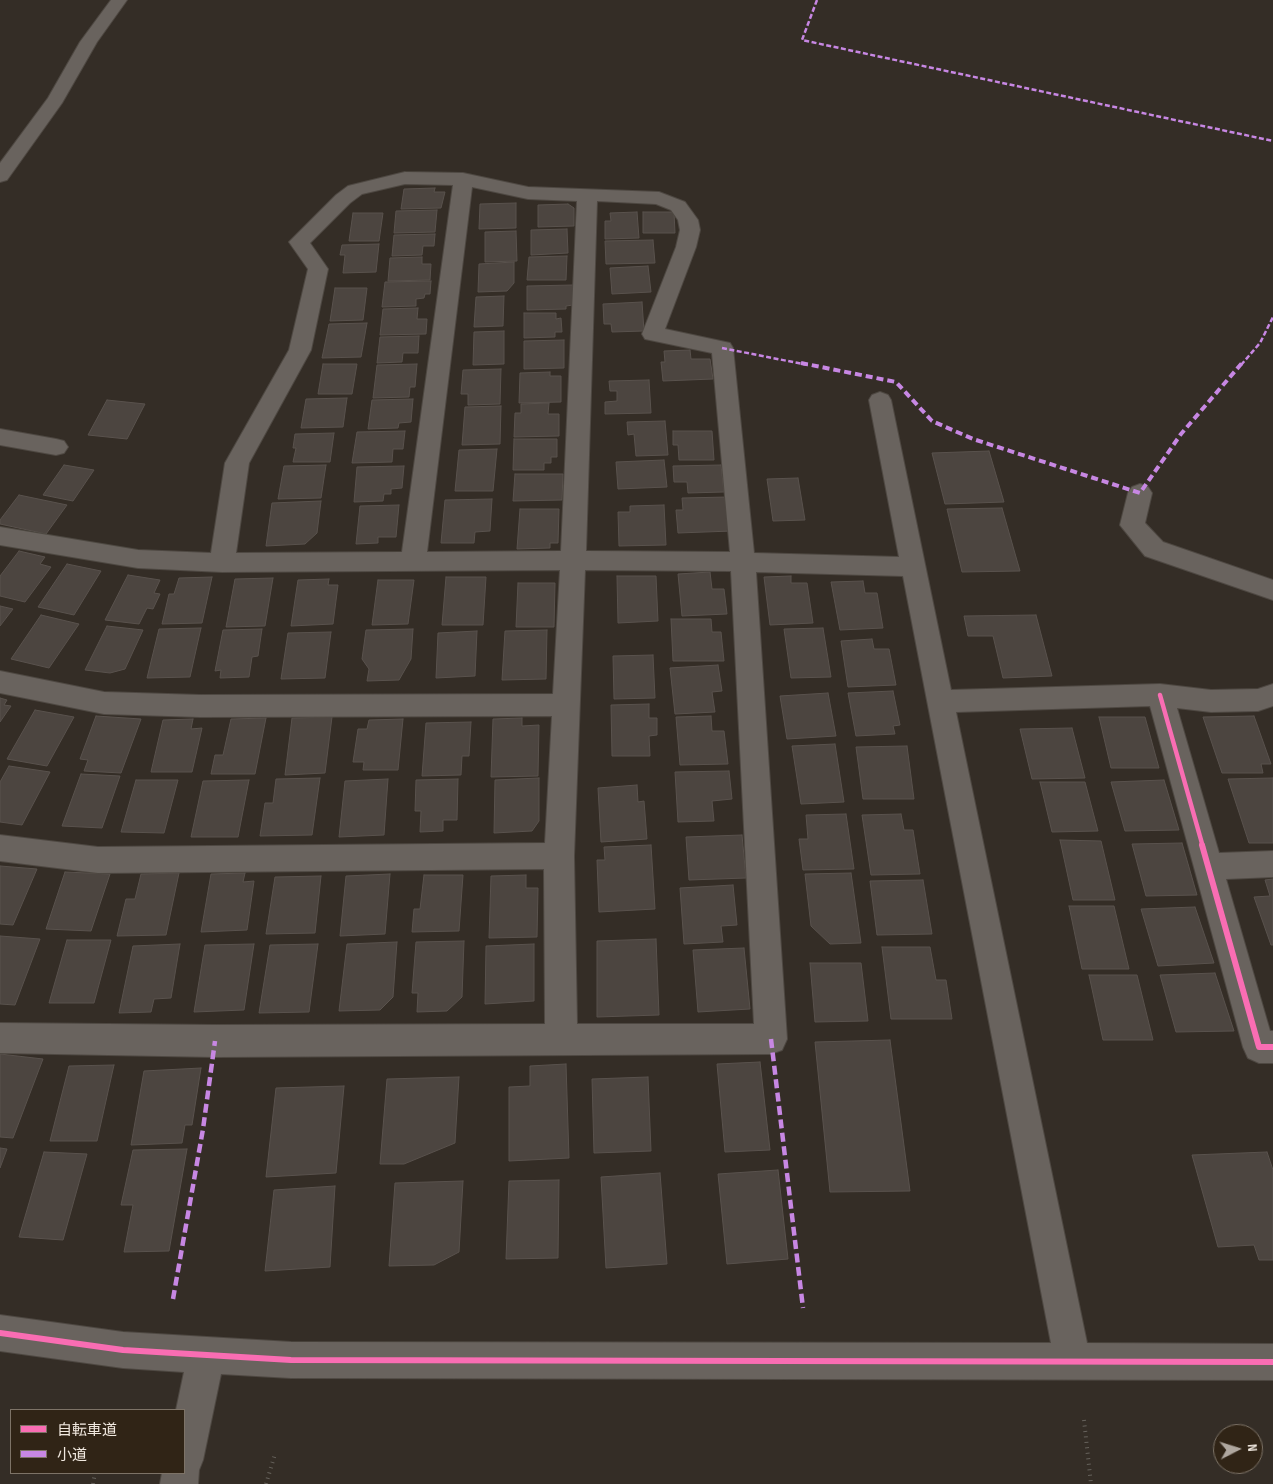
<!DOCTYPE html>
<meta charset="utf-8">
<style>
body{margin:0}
#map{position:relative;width:1273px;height:1484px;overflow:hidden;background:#342d26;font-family:"Sofia Sans Condensed","Noto Sans JP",sans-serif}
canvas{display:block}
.legend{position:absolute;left:10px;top:1409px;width:175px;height:65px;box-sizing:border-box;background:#302416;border:1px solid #7d7367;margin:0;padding:6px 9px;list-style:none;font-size:15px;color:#f1e9e0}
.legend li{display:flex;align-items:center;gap:10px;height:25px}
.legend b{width:25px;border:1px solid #7d7367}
.north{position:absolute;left:1213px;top:1424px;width:50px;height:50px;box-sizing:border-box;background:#302416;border:1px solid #7d7367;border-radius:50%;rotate:85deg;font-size:14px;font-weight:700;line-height:20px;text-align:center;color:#f1e9e0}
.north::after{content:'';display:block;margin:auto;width:18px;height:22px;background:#afa79f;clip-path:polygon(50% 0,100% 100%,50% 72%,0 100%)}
</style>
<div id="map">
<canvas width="1273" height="1484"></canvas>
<ul class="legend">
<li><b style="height:6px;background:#f96db3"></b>自転車道</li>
<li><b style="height:6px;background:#c787e3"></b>小道</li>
</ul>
<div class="north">N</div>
</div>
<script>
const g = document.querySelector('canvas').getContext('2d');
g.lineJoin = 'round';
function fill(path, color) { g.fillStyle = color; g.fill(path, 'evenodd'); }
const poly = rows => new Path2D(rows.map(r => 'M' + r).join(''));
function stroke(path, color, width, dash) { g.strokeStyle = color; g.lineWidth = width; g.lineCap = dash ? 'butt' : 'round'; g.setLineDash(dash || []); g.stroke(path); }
const building = poly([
 [435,188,434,192,445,192,441,208,401,209,404,189,435,188],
 [516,203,516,228,479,229,480,204,516,203],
 [568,204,574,208,574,226,538,227,538,205,568,204],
 [437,210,435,232,394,233,396,211,437,210],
 [637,212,639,238,605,239,605,221,611,221,610,213,637,212],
 [643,212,674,212,675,233,643,233,643,212],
 [353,213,383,213,379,241,349,241,353,213],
 [567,229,568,253,531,255,531,230,567,229],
 [516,231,517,261,485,262,485,232,516,231],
 [435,234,434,246,423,246,422,255,392,256,394,235,435,234],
 [653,240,655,263,606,264,605,241,653,240],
 [379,244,376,272,343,273,345,255,340,255,342,245,379,244],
 [567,256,566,280,527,280,529,257,567,256],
 [422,257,422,264,431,264,430,280,388,281,390,258,422,257],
 [514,262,514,283,507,291,478,292,479,264,514,262],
 [648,266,651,292,612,294,610,268,648,266],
 [431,281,430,294,425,294,424,298,416,299,416,306,382,307,385,282,431,281],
 [573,285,573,305,566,306,566,309,527,310,527,286,573,285],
 [335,288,367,288,363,320,330,321,335,288],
 [504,296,503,326,474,327,476,297,504,296],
 [642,302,644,331,612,332,611,324,604,324,603,304,642,302],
 [418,308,417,319,427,319,426,334,380,335,383,309,418,308],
 [524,313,556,313,556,319,561,318,562,332,555,332,555,337,524,338,524,313],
 [367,323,361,357,322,358,329,324,367,323],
 [504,331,504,364,473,365,474,332,504,331],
 [419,336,418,353,403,353,402,362,377,363,380,337,419,336],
 [564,340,564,368,524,369,524,341,564,340],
 [690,350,691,359,710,359,713,379,663,381,661,362,665,362,664,351,690,350],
 [323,364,357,364,352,394,318,394,323,364],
 [417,364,415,387,410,387,409,397,373,398,377,365,417,364],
 [501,369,500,404,468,405,468,394,461,394,463,370,501,369],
 [550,372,550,376,561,376,561,402,519,403,520,373,550,372],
 [649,380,651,413,605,414,605,402,617,401,617,391,610,391,609,381,649,380],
 [347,398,343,427,301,428,306,399,347,398],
 [413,399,411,422,399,423,398,428,368,429,372,400,413,399],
 [107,400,145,404,127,439,88,435,107,400],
 [549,403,548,414,559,414,559,436,514,437,515,413,521,413,521,404,549,403],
 [501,406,500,444,462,445,465,407,501,406],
 [665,421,668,455,636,456,634,434,628,435,627,422,665,421],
 [405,431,403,449,393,449,392,462,352,463,357,432,405,431],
 [673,431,712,431,714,460,679,460,678,445,673,445,673,431],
 [334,433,330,462,293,462,296,448,293,448,295,434,334,433],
 [514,439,557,439,557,457,551,457,551,463,544,463,544,470,513,470,514,439],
 [497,449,493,491,455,491,459,450,497,449],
 [989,451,1004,502,945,504,932,453,989,451],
 [664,460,667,487,618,489,616,462,664,460],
 [64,465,94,470,73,501,43,495,64,465],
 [326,465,321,498,278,499,284,466,326,465],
 [721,465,724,492,688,493,687,482,674,482,673,466,721,465],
 [404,466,402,488,391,489,391,494,384,494,383,501,354,502,357,467,404,466],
 [515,474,563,474,562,500,513,501,515,474],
 [798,478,805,520,773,521,767,479,798,478],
 [19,495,67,505,46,534,0,524,0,520,19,495],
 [728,497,732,531,678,533,676,510,683,510,682,498,728,497],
 [492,499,490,531,475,532,474,543,441,543,445,500,492,499],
 [321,501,317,533,305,544,266,546,272,503,321,501],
 [399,505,396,537,378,537,378,543,356,544,360,506,399,505],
 [664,505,666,545,619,546,618,512,630,512,630,506,664,505],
 [1002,508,1020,571,962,572,947,509,1002,508],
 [520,509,559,509,558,543,550,543,550,548,517,549,520,509],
 [19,551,45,557,40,564,51,567,25,602,0,596,0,576,19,551],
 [67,564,101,571,74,615,38,607,67,564],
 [710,572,712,589,724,589,727,614,682,616,678,574,710,572],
 [128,575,160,580,154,593,160,594,153,609,147,608,139,624,105,620,128,575],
 [617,576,656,576,658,621,618,623,617,576],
 [791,576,791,583,807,583,813,623,770,625,764,577,791,576],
 [212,577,202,623,162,624,169,594,174,594,179,578,212,577],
 [446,577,486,577,483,625,442,625,446,577],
 [273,578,265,626,226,627,235,579,273,578],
 [329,579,328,585,338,585,333,624,291,626,298,580,329,579],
 [378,580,414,580,408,624,372,625,378,580],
 [863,581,865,593,877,593,883,628,840,630,831,582,863,581],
 [518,583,555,583,554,627,516,627,518,583],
 [0,606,13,609,0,626,0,606],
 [41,615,79,624,49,668,11,659,41,615],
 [1036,615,1052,676,1003,678,993,636,968,636,964,616,1036,615],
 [671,619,711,619,712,632,721,632,724,661,673,661,671,619],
 [107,626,143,630,125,669,110,673,85,670,107,626],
 [201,628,190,677,147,678,159,629,201,628],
 [823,628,831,677,791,678,784,629,823,628],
 [262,629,258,656,252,657,249,677,220,678,221,670,215,671,223,630,262,629],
 [413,629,411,659,399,680,367,681,369,669,362,659,366,630,413,629],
 [547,630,546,679,502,680,505,631,547,630],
 [477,631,475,676,436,678,438,633,477,631],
 [331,632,325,678,281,679,288,633,331,632],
 [872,639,874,649,889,649,896,685,848,687,841,641,872,639],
 [653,655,655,698,614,699,613,656,653,655],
 [718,665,722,691,712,692,715,712,675,714,670,668,718,665],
 [893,691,900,725,893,726,895,734,856,736,848,693,893,691],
 [828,693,836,736,787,739,780,696,828,693],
 [0,698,7,700,4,705,11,706,0,722,0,698],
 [649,704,649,718,657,718,657,735,649,736,650,756,612,756,611,705,649,704],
 [35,710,74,717,47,766,7,759,35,710],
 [96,716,141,719,121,773,84,771,88,760,80,759,96,716],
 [711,716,712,731,724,731,728,764,680,765,676,717,711,716],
 [1254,716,1271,764,1261,764,1263,773,1222,773,1203,717,1254,716],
 [332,717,325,773,285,775,292,718,332,717],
 [1099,717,1145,717,1159,768,1111,768,1099,717],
 [266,718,255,774,211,774,215,755,223,755,231,719,266,718],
 [522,718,522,726,539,725,538,776,491,777,493,719,522,718],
 [193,719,191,729,202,728,192,772,151,772,163,720,193,719],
 [403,719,398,770,363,770,364,762,353,762,358,729,367,729,369,720,403,719],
 [471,722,469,756,462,756,461,775,422,776,426,723,471,722],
 [1072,728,1085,778,1032,779,1020,729,1072,728],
 [835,744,844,802,801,804,792,746,835,744],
 [907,746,914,799,863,799,856,747,907,746],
 [9,766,50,772,22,825,0,822,0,782,9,766],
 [729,771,732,799,712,801,714,821,678,822,675,772,729,771],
 [81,774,120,776,102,828,62,826,81,774],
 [320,778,312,835,260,836,265,803,273,803,276,779,320,778],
 [539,778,539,821,532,831,494,833,495,780,539,778],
 [1273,778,1273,843,1249,843,1228,779,1273,778],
 [388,779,384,835,339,837,345,781,388,779],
 [458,779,457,820,443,820,443,831,420,832,421,811,415,811,416,780,458,779],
 [136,780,178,780,164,833,121,832,136,780],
 [249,780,238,837,191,837,203,781,249,780],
 [1164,780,1179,830,1125,831,1111,782,1164,780],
 [1040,782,1085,782,1098,831,1052,832,1040,782],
 [637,785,638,802,644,801,647,839,601,842,598,788,637,785],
 [846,814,854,869,803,870,799,839,808,839,806,815,846,814],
 [901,814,904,830,913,830,920,874,871,875,862,815,901,814],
 [742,835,746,878,689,880,686,837,742,835],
 [1060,840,1101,841,1115,900,1073,900,1060,840],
 [1182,843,1197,895,1146,896,1132,844,1182,843],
 [651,845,655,909,599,912,597,860,605,860,604,847,651,845],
 [0,866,37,869,13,925,0,924,0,866],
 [65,872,110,874,91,931,46,929,65,872],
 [179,873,166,935,117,936,126,899,135,899,141,874,179,873],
 [245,873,243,882,254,881,247,930,201,932,211,874,245,873],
 [851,873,861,943,830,944,811,926,805,874,851,873],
 [390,874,385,934,340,936,346,876,390,874],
 [424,875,463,875,459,931,412,932,414,909,420,909,424,875],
 [526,875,526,888,538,888,537,937,489,938,491,876,526,875],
 [321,876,315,933,266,934,275,877,321,876],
 [1273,879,1273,945,1271,945,1254,897,1270,896,1265,880,1273,879],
 [923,880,932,934,877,935,870,881,923,880],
 [733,885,737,925,721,926,723,942,684,944,680,888,733,885],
 [1069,906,1114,906,1129,969,1082,969,1069,906],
 [1195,907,1214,963,1158,966,1141,909,1195,907],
 [0,936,40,939,15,1005,0,1004,0,936],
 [656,939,659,1015,597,1017,597,941,656,939],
 [67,940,111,940,94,1003,49,1003,67,940],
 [464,941,462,997,447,1011,417,1012,418,993,412,993,416,942,464,941],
 [397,942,393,997,380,1010,339,1011,347,944,397,942],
 [180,944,171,998,154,999,151,1012,119,1013,133,946,180,944],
 [254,944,244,1010,194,1012,205,945,254,944],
 [318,944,309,1012,259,1013,270,945,318,944],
 [534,944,534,1001,485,1004,486,946,534,944],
 [882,947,930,947,936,980,946,980,952,1019,891,1019,882,947],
 [744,948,750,1009,698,1012,693,950,744,948],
 [810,963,861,963,868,1021,815,1022,810,963],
 [1215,973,1234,1031,1176,1032,1160,975,1215,973],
 [1089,975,1137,975,1153,1040,1103,1040,1089,975],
 [890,1040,910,1191,830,1192,815,1042,890,1040],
 [0,1054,43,1059,13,1138,0,1137,0,1054],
 [760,1062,770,1150,725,1152,717,1064,760,1062],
 [566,1064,569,1158,509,1161,509,1087,530,1086,530,1066,566,1064],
 [114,1065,97,1141,50,1141,69,1066,114,1065],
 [201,1068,192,1125,185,1125,182,1143,131,1145,144,1071,201,1068],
 [459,1077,455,1143,404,1164,380,1164,387,1079,459,1077],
 [648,1077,651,1151,594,1153,592,1079,648,1077],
 [344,1086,336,1173,266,1177,276,1088,344,1086],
 [0,1148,7,1149,0,1168,0,1148],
 [187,1149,169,1251,124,1252,133,1205,121,1205,133,1150,187,1149],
 [44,1152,87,1154,63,1240,19,1237,44,1152],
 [1267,1152,1273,1170,1273,1260,1259,1260,1254,1245,1218,1247,1192,1155,1267,1152],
 [778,1170,788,1259,727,1264,718,1174,778,1170],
 [660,1173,667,1264,606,1268,601,1177,660,1173],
 [559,1180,558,1258,506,1259,509,1181,559,1180],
 [463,1181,459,1252,434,1265,389,1266,395,1183,463,1181],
 [335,1186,330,1267,265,1271,274,1190,335,1186]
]);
const path = poly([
 [1084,1420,1091,1484],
 [93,1484,95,1473],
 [266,1484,275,1454]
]);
const minor = poly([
 [111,0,127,0,97,42,62,103,7,180,0,182,0,163,48,98,80,42,111,0],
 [405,172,463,173,528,187,659,192,685,202,698,220,700,230,696,247,665,329,730,343,733,348,754,553,899,557,869,400,872,395,880,392,888,395,891,400,951,690,1160,684,1211,690,1258,689,1273,684,1273,706,1258,711,1211,712,1177,708,1219,853,1273,851,1273,877,1226,879,1270,1031,1273,1031,1273,1063,1259,1063,1248,1058,1243,1047,1150,706,956,712,1087,1343,1273,1344,1273,1380,291,1378,221,1374,203,1460,199,1470,198,1484,160,1484,162,1473,184,1473,184,1410,176,1410,184,1372,123,1368,0,1351,0,1315,123,1332,291,1342,1051,1343,903,576,756,572,787,1039,782,1050,771,1054,215,1057,0,1053,0,1023,215,1025,545,1024,544,869,98,873,0,861,0,835,98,847,545,843,552,716,200,717,104,714,0,693,0,671,104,692,200,695,553,694,560,570,222,572,138,568,0,545,0,527,138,550,211,553,225,463,289,350,308,269,289,242,336,195,348,186,405,172],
 [405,184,453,185,402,552,236,553,249,463,311,350,328,269,310,243,350,203,362,194,405,184],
 [472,187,528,199,577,201,561,551,427,552,472,187],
 [597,201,656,204,671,210,678,220,680,230,676,247,642,334,645,339,712,353,730,552,586,551,597,201],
 [585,570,731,571,754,1024,577,1024,574,856,585,570],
 [0,429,56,439,64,441,68,447,64,453,56,455,0,445,0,429],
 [1140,484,1148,487,1152,493,1145,523,1163,542,1273,580,1273,600,1145,556,1120,525,1128,493,1132,487,1140,484]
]);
const quietFar2 = poly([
 [817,0,802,40,1273,141],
 [722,348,808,365],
 [1241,365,1260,343,1273,317]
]);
const quietFar1 = poly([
 [801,363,896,382,932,421,973,439,1140,493,1181,434,1242,363]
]);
const quiet = poly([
 [771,1039,803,1308],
 [173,1299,203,1129,215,1041]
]);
const cyclewayFar1 = poly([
 [1160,695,1203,847]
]);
const cycleway = poly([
 [1202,845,1259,1047,1273,1047],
 [0,1333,123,1350,291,1360,1273,1362]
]);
fill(building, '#4c4540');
stroke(building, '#59524d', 1);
stroke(minor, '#4e4842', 2);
stroke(path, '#66625c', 4, [1, 4.5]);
fill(minor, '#69635e');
stroke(quietFar2, '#c787e3', 2.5, [5, 2.5]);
stroke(quietFar1, '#c787e3', 4, [7, 4]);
stroke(quiet, '#c787e3', 4.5, [9, 4.5]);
stroke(cyclewayFar1, '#f96db3', 4.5);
stroke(cycleway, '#f96db3', 6);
</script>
